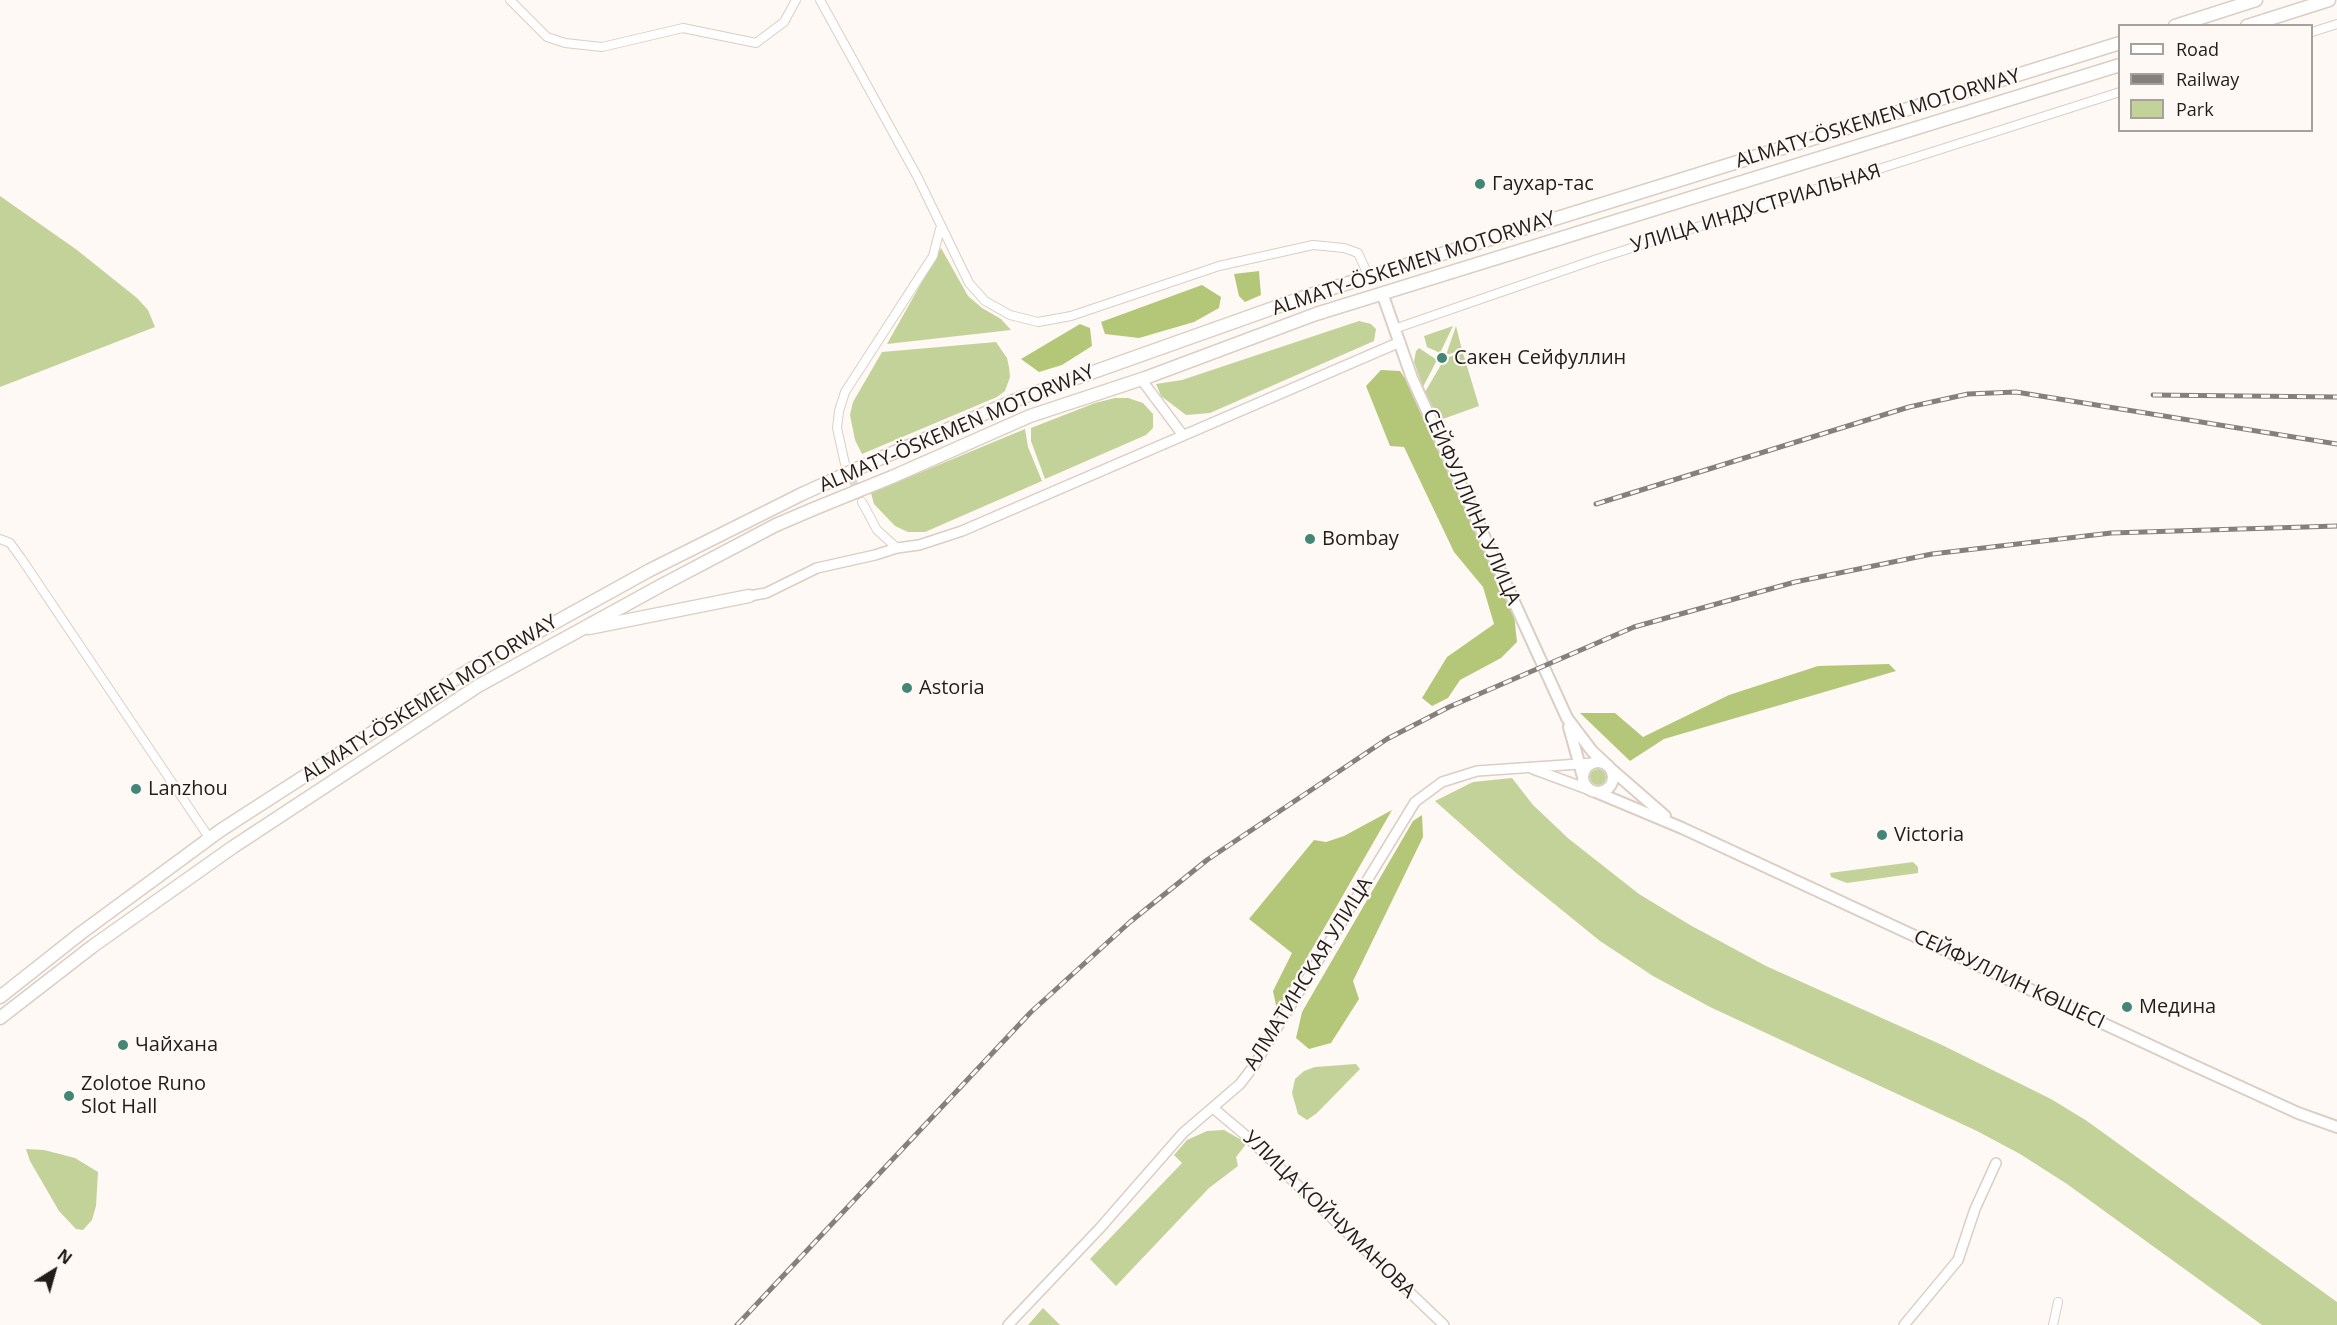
<!DOCTYPE html>
<meta charset="utf-8">
<style>
body{margin:0}
#map{position:relative;width:2337px;height:1325px;overflow:hidden;background:#fef9f5;font-family:"Open Sans",sans-serif}
canvas{display:block}
.legend{position:absolute;left:2118px;top:24px;width:195px;height:108px;box-sizing:border-box;background:#fef9f5;border:2px solid #a6a19d;margin:0;padding:8px 10px;list-style:none;font-size:18px;color:#221d1a}
.legend li{display:flex;align-items:center;gap:12px;height:30px}
.legend b{width:30px;border:2px solid #a6a19d}
.north{position:absolute;left:24px;top:1241px;width:60px;height:60px;-webkit-text-stroke:4px #fef9f5;paint-order:stroke;rotate:37deg;font-size:16px;font-weight:700;line-height:24px;text-align:center;color:#221d1a}
.north::after{content:'';display:block;margin:auto;width:21px;height:27px;background:#221d1a;clip-path:polygon(50% 0,100% 100%,50% 72%,0 100%)}
</style>
<div id="map">
<canvas width="2337" height="1325"></canvas>
<ul class="legend">
<li><b style="height:8px;background:#fff"></b>Road</li>
<li><b style="height:8px;background:#85807c"></b>Railway</li>
<li><b style="height:16px;background:#c3d298"></b>Park</li>
</ul>
<div class="north">N</div>
</div>
<script>
const g = document.querySelector('canvas').getContext('2d');
g.lineJoin = 'round';
function fill(path, color) { g.fillStyle = color; g.fill(path, 'evenodd'); }
const poly = rows => new Path2D(rows.map(r => 'M' + r).join(''));
function stroke(path, color, width, dash) { g.strokeStyle = color; g.lineWidth = width; g.lineCap = dash ? 'butt' : 'round'; g.setLineDash(dash || []); g.stroke(path); }
function write(font, color, halo, rows, align = 'center') {
  g.font = font + ' "Open Sans",sans-serif'; g.lineWidth = 4.5; g.setLineDash([]); g.textBaseline = 'middle'; g.strokeStyle = halo; g.fillStyle = color; for (const [text, x, y, turn = 0] of rows) {
    g.save(); g.translate(x, y); g.rotate((+turn || 0) * Math.PI / 180); g.textAlign = isNaN(turn) ? turn : align; if (halo) g.strokeText(text, 0, 0); g.fillText(text, 0, 0); g.restore();
  }
}
const green = poly([
 [0,196,77,250,137,298,148,310,155,327,0,387],
 [941,248,968,296,982,308,1001,319,1011,330,887,344],
 [1359,321,1371,324,1376,329,1374,341,1210,413,1186,415,1161,396,1156,384,1182,380],
 [1453,326,1440,353,1427,347,1424,336],
 [1456,326,1462,350,1446,355],
 [996,342,1007,358,1009,367,1010,377,1005,391,997,397,862,454,855,440,850,415,853,402,882,352],
 [1419,348,1437,360,1423,387,1414,362,1416,351],
 [1463,353,1479,406,1443,419,1438,417,1425,392,1445,358],
 [1115,398,1128,398,1143,403,1153,414,1153,428,1146,435,1045,479,1031,441,1031,428,1095,403],
 [1025,429,1028,447,1042,481,925,532,908,532,895,526,874,504,871,493],
 '1590 777a8 8 0 1 1 16 0a8 8 0 1 1-16 0Z',
 [1512,778,1533,805,1569,839,1639,894,1690,925,1766,966,1942,1045,2051,1099,2087,1121,2337,1302,2337,1325,2262,1325,2067,1184,2020,1154,1977,1131,1710,1007,1653,976,1600,941,1515,872,1435,801,1473,782],
 [1913,862,1918,867,1918,873,1847,883,1831,877,1830,873],
 [1356,1064,1360,1069,1317,1113,1307,1120,1298,1114,1292,1093,1295,1079,1304,1071,1315,1067],
 [1224,1130,1247,1143,1236,1157,1238,1166,1209,1188,1116,1286,1090,1259,1182,1163,1174,1155,1187,1140,1207,1131],
 [26,1149,44,1150,75,1158,98,1172,96,1206,92,1220,83,1230,76,1229,59,1211,30,1161],
 [1043,1308,1060,1325,1028,1325]
]);
const forest = poly([
 [1259,271,1261,295,1245,302,1239,296,1234,274],
 [1202,285,1221,297,1219,308,1194,322,1139,338,1105,334,1101,322],
 [1080,324,1090,328,1092,346,1062,365,1039,372,1021,359],
 [1381,370,1400,371,1410,386,1514,614,1517,642,1501,658,1460,680,1448,698,1432,706,1422,698,1447,657,1494,624,1483,587,1454,552,1404,447,1390,446,1366,386],
 [1889,664,1896,671,1664,739,1630,761,1580,713,1615,713,1643,737,1729,695,1818,666],
 [1392,810,1277,1010,1273,991,1292,953,1249,919,1314,840,1326,842,1344,836],
 [1422,815,1423,837,1353,981,1359,999,1331,1043,1309,1049,1296,1038,1302,1012,1413,821]
]);
const minorTunnel = poly([
 [847,468,862,502]
]);
const minor = poly([
 [510,0,547,37,565,43,602,47,683,28,756,43,784,22,796,0],
 [820,0,917,176,969,283,985,301,1010,315,1038,322,1071,316,1219,266,1313,245,1344,248,1358,253,1369,277],
 [2312,32,2337,24],
 [1394,329,1597,259,2120,92],
 [845,464,837,428,839,411,845,392,933,256,940,229],
 [862,502,877,530,897,548],
 [0,539,10,543,21,558,210,839],
 [2053,1325,2058,1302]
]);
const tertiary = poly([
 [1141,379,1182,434],
 [749,596,766,593,817,568,875,555,897,548,919,545,962,531,1400,342],
 [1533,769,1590,790],
 [1213,1108,1244,1134,1444,1325],
 [1008,1325,1100,1228,1183,1133,1240,1084,1253,1067,1415,802,1442,782,1477,771,1594,763],
 [1904,1325,1958,1260,1975,1209,1996,1163]
]);
const secondary = poly([
 [1382,293,1412,378,1567,718,1592,751,1608,766],
 [1569,727,1583,777],
 '1583 777a15 15 0 1 1 30 0a15 15 0 1 1-30 0Z',
 [1611,769,1665,816],
 [1596,792,1682,828,2184,1061,2298,1113,2337,1127]
]);
const trunk = poly([
 [2175,26,2256,0],
 [2247,26,2329,0],
 [881,458,1023,397,1310,295,2120,43],
 [892,477,1030,416,1145,378,1316,314,2120,65],
 [589,628,749,596],
 [0,997,81,933,221,830,469,670,650,570,802,494],
 [0,1018,93,946,233,847,478,686,662,585,776,525,811,510]
]);
const rail = poly([
 [2153,395,2337,397],
 [1596,504,1909,407,1968,394,2016,392,2337,444],
 [737,1325,1031,1012,1130,922,1207,860,1387,739,1449,707,1634,627,1795,582,1932,554,2111,533,2337,526]
]);
const trunkBridge = poly([
 [802,494,881,458],
 [811,510,892,477]
]);
const markers = [
 [1480,184,6,"#438677"],
 [1442,358,6,"#438677"],
 [1310,539,6,"#438677"],
 [907,688,6,"#438677"],
 [136,789,6,"#438677"],
 [1882,835,6,"#438677"],
 [2127,1007,6,"#438677"],
 [123,1045,6,"#438677"],
 [69,1096,6,"#438677"]
];
const streetNames = [
 ["ALMATY-ÖSKEMEN MOTORWAY",1878,119,-17],
 ["УЛИЦА ИНДУСТРИАЛЬНАЯ",1756,209,-17],
 ["ALMATY-ÖSKEMEN MOTORWAY",1414,264,-18],
 ["ALMATY-ÖSKEMEN MOTORWAY",957,429,-23],
 ["СЕЙФУЛЛИНА УЛИЦА",1471,507,66],
 ["ALMATY-ÖSKEMEN MOTORWAY",430,699,-32],
 ["АЛМАТИНСКАЯ УЛИЦА",1309,974,-58],
 ["СЕЙФУЛЛИН КӨШЕСІ",2009,980,25],
 ["УЛИЦА КОЙЧУМАНОВА",1329,1215,44]
];
const poiNames = [
 ["Гаухар-тас",1492,184],
 ["Сакен Сейфуллин",1454,358],
 ["Bombay",1322,539],
 ["Astoria",919,688],
 ["Lanzhou",148,789],
 ["Victoria",1894,835],
 ["Медина",2139,1007],
 ["Чайхана",135,1045],
 ["Zolotoe Runo",81,1084],
 ["Slot Hall",81,1107]
];
fill(green, '#c3d298');
fill(forest, '#b4c778');
stroke(minorTunnel, '#ddd8d4', 8, [8, 4]);
stroke(minor, '#dbcec4', 10);
stroke(tertiary, '#dbcec4', 12);
stroke(secondary, '#dbcec4', 14);
stroke(trunk, '#dbcec4', 15);
stroke(minor, '#fff', 8);
stroke(tertiary, '#fff', 9);
stroke(secondary, '#fff', 10);
stroke(trunk, '#fff', 12);
stroke(rail, '#85807c', 5);
stroke(rail, '#fef9f5', 3, [9]);
stroke(trunkBridge, '#dbcec4', 15, []);
stroke(trunkBridge, '#fff', 12);
for (const [x, y, r, color] of markers) { const dot = new Path2D(); dot.arc(x, y, r, 0, 2 * Math.PI); g.fillStyle = color; g.fill(dot); stroke(dot, '#fef9f5', 2); }
write('20px', '#221d1a', '#fef9f5', streetNames);
write('20px', '#221d1a', '#fef9f5', poiNames, 'left');
</script>
